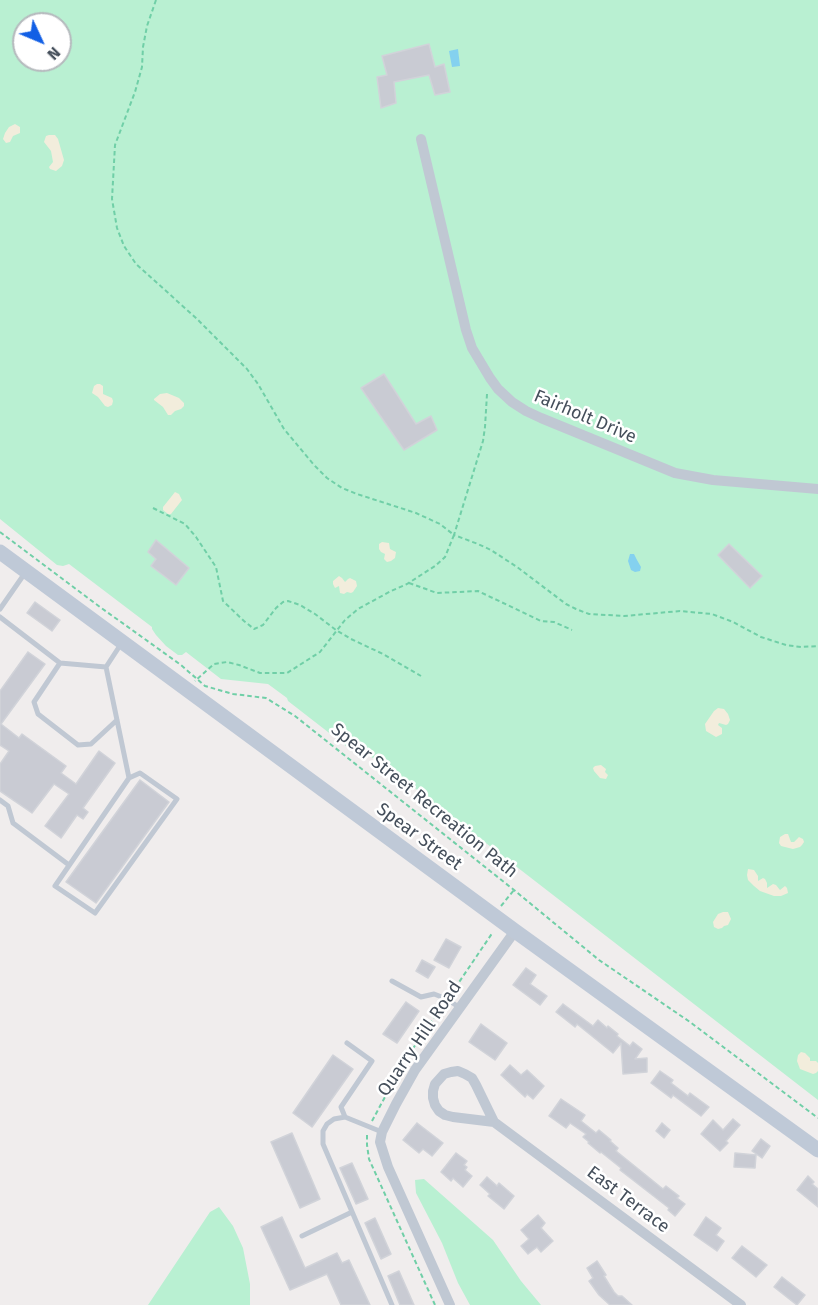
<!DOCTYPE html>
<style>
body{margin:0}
#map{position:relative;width:818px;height:1305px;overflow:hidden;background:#f0eded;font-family:"Fira Sans",sans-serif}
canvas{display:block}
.north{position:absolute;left:12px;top:12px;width:60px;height:60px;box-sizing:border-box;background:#fff;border:2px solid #b5b9bd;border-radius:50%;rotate:134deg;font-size:16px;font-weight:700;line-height:24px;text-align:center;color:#454f5b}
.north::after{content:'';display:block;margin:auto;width:21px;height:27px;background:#125fe5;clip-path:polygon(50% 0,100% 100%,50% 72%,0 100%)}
</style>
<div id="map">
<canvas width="818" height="1305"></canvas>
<div class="north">N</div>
</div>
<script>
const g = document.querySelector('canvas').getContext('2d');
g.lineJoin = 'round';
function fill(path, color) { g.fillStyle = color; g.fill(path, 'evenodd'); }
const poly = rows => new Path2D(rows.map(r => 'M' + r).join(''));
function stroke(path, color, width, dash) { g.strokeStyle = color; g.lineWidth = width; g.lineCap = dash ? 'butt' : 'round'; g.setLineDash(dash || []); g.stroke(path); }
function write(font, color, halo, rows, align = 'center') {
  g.font = font + ' "Fira Sans",sans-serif'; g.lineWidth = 5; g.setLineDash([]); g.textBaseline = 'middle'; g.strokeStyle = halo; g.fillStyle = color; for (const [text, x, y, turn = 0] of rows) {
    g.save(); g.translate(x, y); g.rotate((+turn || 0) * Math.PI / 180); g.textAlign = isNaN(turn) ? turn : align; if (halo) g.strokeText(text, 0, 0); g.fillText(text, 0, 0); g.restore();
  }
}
const green = poly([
 [0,0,818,0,818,1100,398,775,367,754,362,756,355,753,288,701,287,698,268,684,221,679,186,652,182,655,178,655,166,646,156,635,152,629,152,627,69,564,63,566,57,565,0,519],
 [24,24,60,24,60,60,24,60],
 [424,1179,493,1240,521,1281,541,1305,470,1305,458,1283,442,1243,416,1193,415,1180],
 [219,1207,233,1226,243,1248,250,1284,250,1305,148,1305,210,1212]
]);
const sand = poly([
 [15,124,20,127,20,133,13,136,10,142,6,143,3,139,5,133,9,127],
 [49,135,55,135,58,139,64,160,62,166,56,171,50,169,49,167,53,162,51,151,44,142,46,136],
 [97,384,100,384,103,386,103,394,112,398,113,401,112,405,108,407,105,406,98,397,92,393,94,386],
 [167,393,179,398,184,403,184,406,181,409,175,411,171,415,168,415,163,407,154,400,154,399,160,394],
 [175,492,179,494,182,500,171,514,168,514,163,510,163,507],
 [382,542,389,543,390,549,396,552,395,558,391,561,387,562,384,559,385,554,381,552,379,549,379,544],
 [339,576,342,578,345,582,348,579,350,578,356,581,357,586,353,592,351,593,347,592,344,594,340,593,339,586,335,588,333,584,333,581],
 [718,708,724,709,728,714,730,720,728,724,726,725,719,723,718,725,722,728,722,734,716,737,706,731,705,724,714,711],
 [601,765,606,769,605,772,608,775,606,779,600,778,594,771,593,768,595,766],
 [785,834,788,834,791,842,794,842,799,837,803,839,804,842,802,845,800,847,793,849,781,846,779,843,780,837],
 [748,869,754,870,758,876,758,881,763,878,765,879,767,883,767,888,773,884,776,885,780,890,785,886,787,888,788,893,781,896,774,896,760,891,754,886,748,880,747,875],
 [723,912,728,912,731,919,728,925,724,926,722,928,718,929,714,927,713,922,718,914],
 [801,1052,805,1053,810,1058,810,1061,816,1061,818,1063,818,1071,816,1073,813,1074,800,1069,797,1061,798,1055]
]);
const water = poly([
 [458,49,460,66,452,67,449,51],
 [630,554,634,554,637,560,641,567,640,571,635,572,631,570,628,561]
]);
const building = poly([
 [429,44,435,67,444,64,450,92,435,95,429,75,394,82,396,103,381,108,377,77,387,75,382,56,429,44],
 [384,374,416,424,431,416,437,430,404,450,361,388,384,374],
 [156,540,189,568,176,585,151,566,156,559,148,552,156,540],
 [729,544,762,576,750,588,718,555,729,544],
 [35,602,60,620,52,631,27,613,35,602],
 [28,652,45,664,1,724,19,738,22,734,66,766,61,773,76,784,99,751,115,763,83,808,88,812,83,819,77,815,61,838,45,826,69,794,54,784,32,813,0,791,0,764,9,751,0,745,0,691,28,652],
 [140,780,169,802,96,903,66,882,140,780],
 [446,939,461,947,449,968,434,960,446,939],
 [422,960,435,967,428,978,416,971,422,960],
 [526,968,536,975,530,984,547,996,540,1005,513,985,526,968],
 [406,1002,419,1011,397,1043,383,1034,406,1002],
 [563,1004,593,1026,598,1020,607,1028,608,1026,618,1034,617,1036,630,1046,633,1042,642,1049,635,1059,647,1058,647,1072,623,1074,621,1043,613,1053,577,1024,575,1027,556,1012,563,1004],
 [481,1024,507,1043,495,1060,469,1042,481,1024],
 [333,1055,353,1069,312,1127,293,1113,333,1055],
 [510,1065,521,1075,527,1070,544,1086,533,1099,527,1094,525,1097,501,1075,510,1065],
 [660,1071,673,1080,671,1083,688,1096,690,1093,709,1107,701,1116,673,1095,671,1098,651,1083,660,1071],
 [561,1099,585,1115,581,1121,596,1133,599,1130,611,1140,610,1141,618,1148,616,1151,663,1189,666,1186,679,1196,677,1198,685,1204,675,1216,668,1210,669,1208,620,1170,621,1168,601,1152,600,1153,588,1143,589,1142,583,1137,586,1134,570,1123,566,1128,549,1116,561,1099],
 [733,1119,740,1125,726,1141,728,1143,720,1151,701,1134,713,1120,723,1130,733,1119],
 [417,1123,443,1143,432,1156,423,1149,419,1153,403,1140,417,1123],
 [662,1123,670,1130,664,1138,656,1131,662,1123],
 [292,1133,320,1199,300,1208,271,1142,292,1133],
 [761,1139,770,1146,762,1158,752,1151,761,1139],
 [456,1153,467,1161,464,1165,467,1167,465,1170,472,1176,463,1187,453,1178,451,1181,441,1172,456,1153],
 [735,1153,756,1155,755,1168,734,1167,735,1153],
 [352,1163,368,1199,356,1204,340,1168,352,1163],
 [808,1176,814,1182,812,1184,818,1189,818,1207,797,1190,808,1176],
 [487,1177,497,1186,499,1183,514,1196,504,1209,488,1196,490,1194,480,1185,487,1177],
 [538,1215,545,1223,541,1228,553,1241,541,1252,537,1247,528,1254,521,1246,529,1239,521,1230,538,1215],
 [282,1217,305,1268,337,1253,342,1263,349,1260,370,1305,341,1305,327,1274,290,1290,261,1227,282,1217],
 [706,1217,721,1228,716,1235,724,1241,717,1251,694,1235,706,1217],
 [375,1218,391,1254,381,1259,365,1223,375,1218],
 [742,1246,767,1265,756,1277,732,1258,742,1246],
 [597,1261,606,1275,604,1276,614,1292,618,1296,622,1296,632,1305,610,1305,599,1295,589,1281,593,1278,587,1268,597,1261],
 [399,1271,414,1305,400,1305,388,1276,399,1271],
 [782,1277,805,1295,797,1305,774,1287,782,1277]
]);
const path = poly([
 [156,0,147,26,143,47,142,67,135,92,115,145,112,199,117,228,124,246,136,264,196,318,247,369,258,384,284,429,314,465,327,478,342,488,357,494,416,513,440,524,454,535,445,557,435,566,407,584,391,591,358,609,345,620,320,652,287,673,260,673,239,665,227,662,214,664,195,681],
 [487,394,485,427,483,441,454,535,478,544,491,550,517,567,566,604,576,609,589,614,624,616,680,611,712,614,733,622,761,637,786,645,801,647,818,646],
 [153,508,185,524,196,537,216,567,223,601,244,621,254,629,263,625,276,608,283,602,288,601,300,605,315,614,336,630,351,639,383,654,421,676],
 [0,532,100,607,181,665,205,686,233,694,266,698,295,716,514,890,599,960,690,1022,818,1118],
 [409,583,437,593,478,591,541,621,554,622,572,630],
 [501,906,514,890],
 [451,994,493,932],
 [372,1121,405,1060,442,1006],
 [367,1135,367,1145,369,1159,435,1305]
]);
const lane = poly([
 [0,609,25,573],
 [0,617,60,663,106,667],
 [121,644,106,667,129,778,55,886,95,913,177,799,140,773,129,778],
 [60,663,34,702,38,714,78,745,91,744,117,720],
 [0,800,8,806,13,823,69,865],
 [392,981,421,997,434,994,447,999,460,1008],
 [345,1117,341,1107,372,1061,347,1043],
 [382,1132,345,1117,334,1119,327,1124,323,1131,323,1144,392,1305],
 [302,1236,352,1212]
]);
const street = poly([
 [421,139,466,330,472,348,490,378,498,389,512,402,526,411,541,418,675,473,713,480,818,489],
 [494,1122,453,1117,445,1115,439,1111,435,1105,433,1098,433,1091,435,1084,444,1074,451,1072,458,1071,465,1074,472,1078,476,1085,494,1122,741,1305],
 [450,1305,388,1167,380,1142,382,1132,396,1104,415,1070,515,931]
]);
const secondary = poly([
 [0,552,515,931,818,1150]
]);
const streetNames = [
 ["Fairholt Drive",585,417,23],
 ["Spear Street Recreation Path",424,801,39],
 ["Spear Street",419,837,36],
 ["Quarry Hill Road",420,1039,-56],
 ["East Terrace",628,1200,37]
];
fill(green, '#b9f0d2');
fill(sand, '#f2eddc');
fill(water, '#84d1ef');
fill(building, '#c9cbd3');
stroke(building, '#d1d3d9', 1.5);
stroke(path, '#70cfa7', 2, [4.5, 3]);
stroke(lane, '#c0c8d3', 5);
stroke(street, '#c0c8d3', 10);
stroke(secondary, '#bfc9d7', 15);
write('18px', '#454f5b', '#fff', streetNames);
</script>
